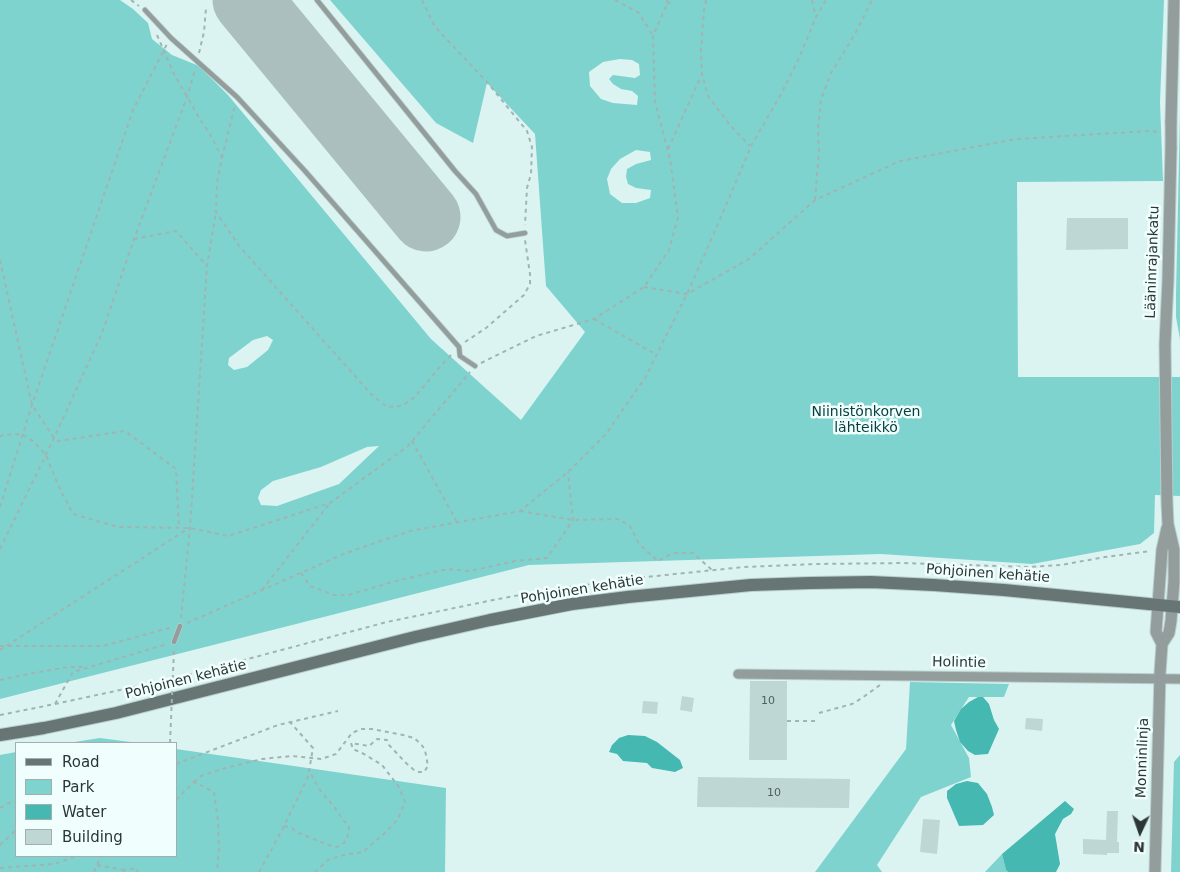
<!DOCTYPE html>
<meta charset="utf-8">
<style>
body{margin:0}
#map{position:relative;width:1180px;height:872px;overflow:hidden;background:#dbf4f2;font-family:"DejaVu Sans",sans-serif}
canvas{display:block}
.legend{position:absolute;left:15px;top:742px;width:162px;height:115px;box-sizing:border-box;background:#f0fffe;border:1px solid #a2afae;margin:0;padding:6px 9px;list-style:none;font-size:15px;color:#2c3635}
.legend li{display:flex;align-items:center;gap:10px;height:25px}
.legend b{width:25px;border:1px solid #a2afae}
.north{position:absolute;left:1115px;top:807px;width:50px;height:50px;-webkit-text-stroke:4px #f0fffe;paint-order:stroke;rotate:183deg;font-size:14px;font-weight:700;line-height:20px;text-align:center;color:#2c3635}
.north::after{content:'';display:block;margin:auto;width:18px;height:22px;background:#2c3635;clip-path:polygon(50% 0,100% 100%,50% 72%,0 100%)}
</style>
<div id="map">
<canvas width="1180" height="872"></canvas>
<ul class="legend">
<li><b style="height:6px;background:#677675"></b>Road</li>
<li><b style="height:14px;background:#7fd3ce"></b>Park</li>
<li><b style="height:14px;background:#45b8b2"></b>Water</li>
<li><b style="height:14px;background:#bed7d5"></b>Building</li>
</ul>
<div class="north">N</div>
</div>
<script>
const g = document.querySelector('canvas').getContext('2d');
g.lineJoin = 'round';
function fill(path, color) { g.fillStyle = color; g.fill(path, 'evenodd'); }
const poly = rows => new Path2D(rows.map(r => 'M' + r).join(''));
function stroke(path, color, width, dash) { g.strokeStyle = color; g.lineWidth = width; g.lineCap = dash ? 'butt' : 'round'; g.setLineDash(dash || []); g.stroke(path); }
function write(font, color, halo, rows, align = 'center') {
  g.font = font + ' "DejaVu Sans",sans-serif'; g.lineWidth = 5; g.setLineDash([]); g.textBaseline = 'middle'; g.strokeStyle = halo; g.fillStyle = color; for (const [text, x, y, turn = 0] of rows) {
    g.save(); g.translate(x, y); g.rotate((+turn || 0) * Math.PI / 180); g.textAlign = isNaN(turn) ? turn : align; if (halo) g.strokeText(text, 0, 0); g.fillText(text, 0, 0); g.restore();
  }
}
const green = poly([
 [0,0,120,0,133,9,148,23,152,39,172,55,199,66,228,95,431,339,521,420,585,332,546,286,535,134,487,83,473,143,436,123,330,0,1164,0,1160,102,1163,181,1017,182,1018,377,1180,377,1180,496,1155,495,1154,533,1140,544,1032,564,881,554,529,565,0,699],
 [620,59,632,60,639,64,640,75,635,78,613,75,609,79,613,84,621,89,632,91,638,96,637,105,613,103,601,99,590,86,589,72,603,62],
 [636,150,650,152,651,160,636,164,627,169,626,177,628,184,636,188,651,190,650,198,636,203,622,203,610,194,607,179,611,169,620,159],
 [267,336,273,340,268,350,247,367,234,370,228,365,229,358,253,340],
 [379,446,339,484,277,506,261,505,258,498,261,490,273,481,321,467,367,447],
 [1180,114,1180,339,1176,317,1176,294],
 [910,682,1009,684,1004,697,969,697,951,725,969,758,971,777,921,797,877,865,882,872,815,872,906,749],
 [100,738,138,743,68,743],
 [176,749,446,788,445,872,0,872,0,755,16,752,16,856,176,856],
 [1180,755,1180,872,1171,872,1174,762],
 [1002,854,1006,870,1008,872,985,872]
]);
const water = poly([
 [978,697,983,697,989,704,994,720,999,729,988,754,975,755,968,751,960,742,956,730,954,721,961,709,969,702],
 [628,735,645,736,657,742,680,760,683,768,675,772,652,768,647,763,623,761,617,754,609,752,612,745,619,738],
 [967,781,978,783,987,794,992,807,994,815,983,825,959,826,947,798,947,791,956,784],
 [1065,801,1074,809,1071,814,1063,819,1055,834,1060,864,1056,872,1008,872,1006,870,1002,854]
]);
const runway = poly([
 [247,0,426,217]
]);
const building = poly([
 [1067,218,1128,218,1128,249,1066,250],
 [750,681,787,681,787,760,749,760],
 [682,696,694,698,692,712,680,710],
 [643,701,658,702,657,714,642,713],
 [1026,718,1043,719,1042,731,1025,729],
 [698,777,850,779,849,808,697,807],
 [1107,811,1118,811,1117,842,1119,842,1119,853,1107,853,1107,855,1083,854,1083,839,1106,840],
 [923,819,940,820,937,854,920,852]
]);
const path = poly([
 [131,0,139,6],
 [422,0,435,27,487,82,527,131,532,147,531,174,527,188,525,225],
 [615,0,639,13,653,36],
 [706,0,704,10,701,50,702,74,708,96,730,125,750,146],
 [812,0,816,17],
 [667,4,674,0],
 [157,35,174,74,201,121,211,136,222,158,217,183,216,212,240,247,371,394,387,407,402,406,415,397,438,369,452,354],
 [199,53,204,32,206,8],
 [668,149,702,74],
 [222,158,235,105],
 [815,200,819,152,818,128,821,99,831,73,855,34,872,0],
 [134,239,176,231,207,266],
 [0,260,32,405,54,438,58,441,125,431,176,469,179,528],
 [644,287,687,294,749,259,815,200,900,161,1016,139,1148,131,1160,132],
 [594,319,657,355],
 [465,342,486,328,524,295,530,284,530,274,525,240],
 [481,363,536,336,594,319,644,287,669,250,678,217,670,159,655,102,653,36,667,4,667,0],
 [0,437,3,435,22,434,34,442,46,455,58,485,73,514,118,527,190,528,228,536,330,503,408,446,470,372],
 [412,441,457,522],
 [0,507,32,405,133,110,167,44],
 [520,511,573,520,618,519,630,526,639,544,658,561,673,553,693,553,712,570],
 [0,549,54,438,102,333,134,239,187,97,195,70],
 [301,573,310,586,334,595,349,595,392,582,447,569,470,571,515,561,547,558,573,520,568,472],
 [262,590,330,503],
 [181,618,190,528,207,266,216,212],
 [187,623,346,553,410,531,520,511,568,472,606,434,645,378,687,294,715,231,751,146,781,94,799,58,816,17,826,0],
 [0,646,103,646,173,627],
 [0,650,189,528],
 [0,680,33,673,69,667,87,667],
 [55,704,73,672,167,644],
 [819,713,852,704,862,698,880,685],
 [0,715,55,704,176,678,387,622,498,599,548,590,636,578,744,567,816,564,904,563,1030,567,1061,565,1105,557,1151,551],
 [787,721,819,721],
 [176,764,278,725,338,711],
 [194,782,201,776,222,769,262,759,292,756,321,759,336,754,352,733,361,729,372,729,403,735,414,738,421,744,425,750,428,766,424,772,419,772,414,770,406,763,389,745,387,740,377,739,369,746,351,743,353,749,364,754,382,765,399,787,405,802,398,819,387,831,363,852,343,855,328,860,315,872],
 [176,800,194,782,214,792,218,821,219,848,217,872],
 [0,808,9,803,16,802],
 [284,826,292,828,296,832,331,846,337,847,344,843,349,833,349,826,343,820,335,808,320,790,309,771],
 [0,845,16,830],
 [97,865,124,870],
 [0,868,54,864,77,856],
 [94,872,101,856],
 [123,872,124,870,136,868,138,872],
 [259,872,282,830,308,777,313,748,290,722]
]);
const service = poly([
 [317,0,455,171,476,194,496,230,507,236,525,233],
 [145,10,171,38,237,97,305,171,459,347,460,356,475,366],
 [174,642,180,626]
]);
const minor = poly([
 [738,674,1180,679]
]);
const tertiary = poly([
 [1171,122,1174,0],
 [1162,644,1156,632,1162,550,1167,528],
 [1155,872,1160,673,1162,644,1169,633,1171,621,1174,581,1174,550,1168,524,1167,503,1165,344,1168,280,1171,148]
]);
const secondary = poly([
 [0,735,44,728,116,713,415,637,490,620,572,604,628,597,751,585,810,583,871,582,934,585,1004,590,1180,607]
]);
const pathBridge = poly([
 [170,743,174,650]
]);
const tertiaryBridge = poly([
 [1171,148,1171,122]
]);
const numberNames = [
 ["10",768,701],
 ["10",774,793]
];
const streetNames = [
 ["Lääninrajankatu",1153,262,-88],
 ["Pohjoinen kehätie",988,574,4],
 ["Pohjoinen kehätie",582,590,-9],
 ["Holintie",959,663,1],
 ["Pohjoinen kehätie",186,680,-14],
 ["Monninlinja",1143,758,-88]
];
const parkNames = [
 ["Niinistönkorven",866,412],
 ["lähteikkö",866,428]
];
fill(green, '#7fd3ce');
fill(water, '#45b8b2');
stroke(runway, '#abc0be', 69);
fill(building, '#bed7d5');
stroke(service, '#b8cecc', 6);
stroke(minor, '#b8cecc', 11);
stroke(tertiary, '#b8cecc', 13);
stroke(secondary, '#b8cecc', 14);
stroke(path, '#a0b4b2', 2, [4, 4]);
stroke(service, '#939d9c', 4.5);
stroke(minor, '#939d9c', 9);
stroke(tertiary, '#939d9c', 11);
stroke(secondary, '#677675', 12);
stroke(tertiaryBridge, '#b8cecc', 13, []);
stroke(pathBridge, '#a0b4b2', 2, [4, 4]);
stroke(tertiaryBridge, '#939d9c', 11);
write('11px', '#505e5d', null, numberNames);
write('14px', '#2c3635', '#f0fffe', streetNames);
write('14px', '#073d3b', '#f0fffe', parkNames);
</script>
